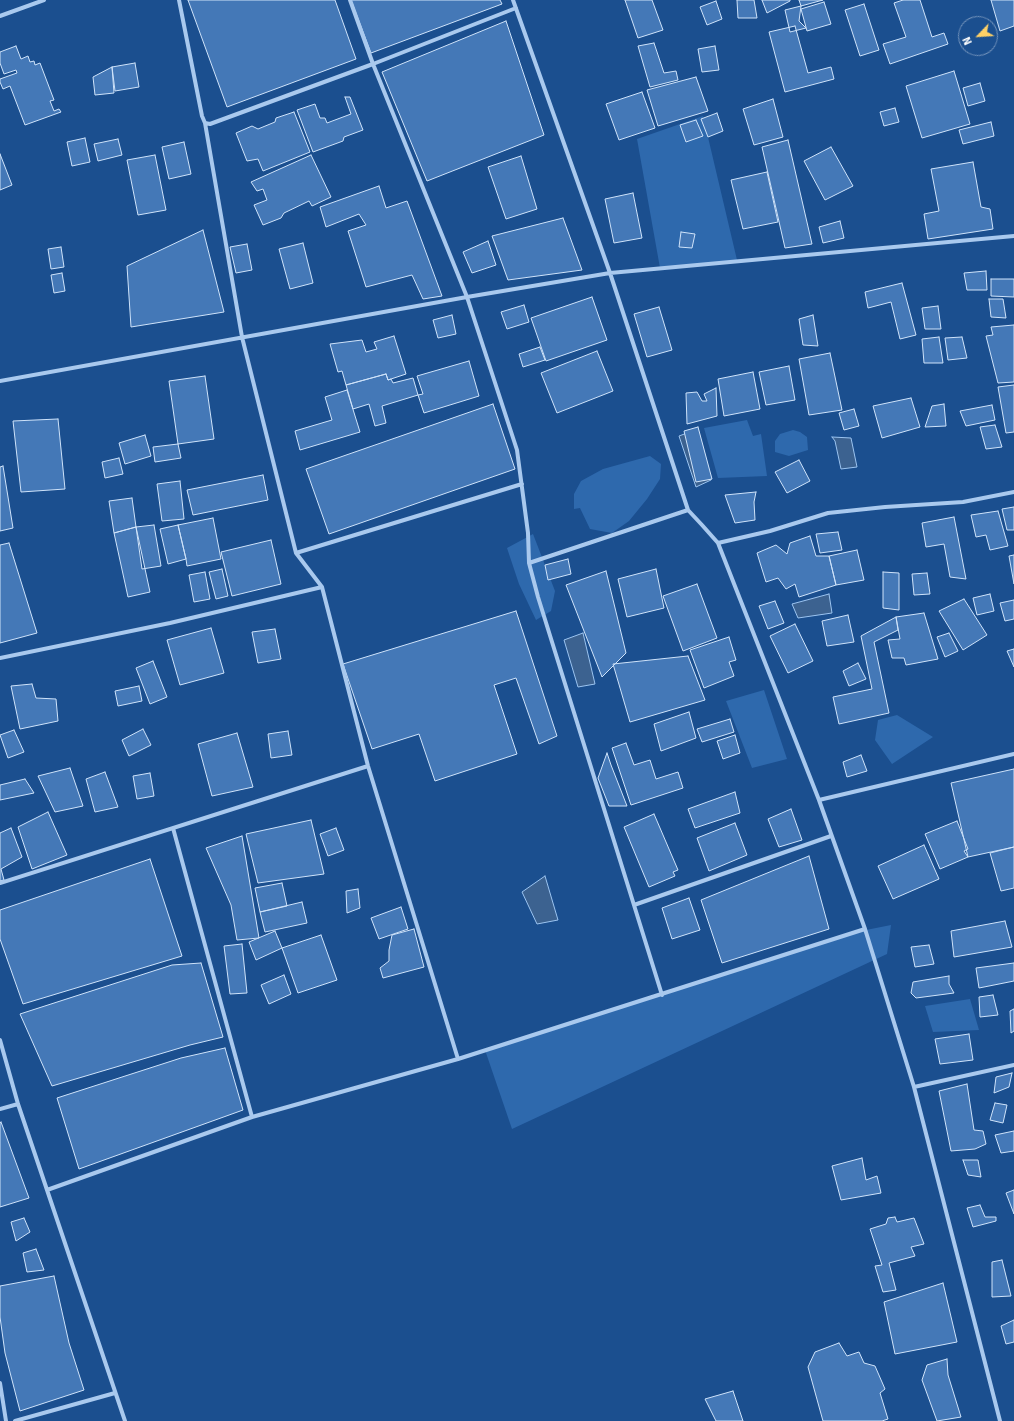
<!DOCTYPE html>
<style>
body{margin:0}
#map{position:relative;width:1014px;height:1421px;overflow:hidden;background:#1b4f8f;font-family:Signika,sans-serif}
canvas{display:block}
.north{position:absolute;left:958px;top:16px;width:40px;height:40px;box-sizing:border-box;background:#1b4f8f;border:1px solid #7695bc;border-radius:50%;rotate:245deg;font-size:11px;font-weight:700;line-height:16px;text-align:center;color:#fff}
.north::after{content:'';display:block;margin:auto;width:14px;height:18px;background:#ffd166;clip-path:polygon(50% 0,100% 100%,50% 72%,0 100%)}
</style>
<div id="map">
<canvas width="1014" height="1421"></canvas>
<div class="north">N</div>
</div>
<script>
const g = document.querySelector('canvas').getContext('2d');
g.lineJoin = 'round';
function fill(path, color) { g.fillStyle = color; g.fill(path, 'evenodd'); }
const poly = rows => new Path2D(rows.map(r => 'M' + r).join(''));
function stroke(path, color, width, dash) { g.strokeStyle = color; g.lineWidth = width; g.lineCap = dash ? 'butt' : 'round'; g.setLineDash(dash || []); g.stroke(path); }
const green = poly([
 [703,116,737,260,660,268,637,139],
 [747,420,753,436,761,434,767,476,718,478,704,428],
 [793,430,800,432,807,437,808,450,789,456,775,452,775,441,780,434],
 [650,456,661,464,660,479,647,499,629,521,612,533,590,529,580,508,574,509,574,494,581,481,603,469],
 [533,534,555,591,551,611,536,620,519,584,507,548],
 [764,690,787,759,752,768,726,701],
 [897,715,933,737,892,764,875,740,878,720],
 [891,925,887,954,512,1129,485,1050,846,934],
 [970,999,979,1030,933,1032,925,1006]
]);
const water = poly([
 [698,429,711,480,696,487,679,436,698,429],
 [832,437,851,438,857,467,841,469,835,441,832,437],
 [829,594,832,613,798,618,792,604,829,594],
 [583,633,595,684,578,687,564,640,583,633],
 [545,876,558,920,537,924,522,892,545,876]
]);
const building = poly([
 [188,0,335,0,356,59,227,107,188,0],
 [351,0,500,0,502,4,371,53,351,0],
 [625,0,652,0,663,30,638,38,625,0],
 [737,0,754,0,757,18,738,18,737,0],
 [762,0,790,0,790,1,767,13,762,0],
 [799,0,823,0,801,6,799,0],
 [903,0,920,0,932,37,944,33,948,44,890,64,883,44,906,37,894,3,903,0],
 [991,0,1014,0,1014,26,1000,31,991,0],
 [716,1,722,19,707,25,700,7,716,1],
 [824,2,831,24,807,31,801,9,824,2],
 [864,4,879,50,860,56,845,10,864,4],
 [801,6,799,21,806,28,790,32,785,10,801,6],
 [506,21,544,135,427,181,382,72,506,21],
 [795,26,808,73,831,67,834,79,785,92,769,32,795,26],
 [654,43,664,73,676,71,678,80,650,87,638,46,654,43],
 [16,46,21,59,28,56,30,62,34,61,35,65,40,63,54,100,50,101,54,111,59,109,61,112,25,125,10,86,3,89,0,82,0,79,17,73,16,70,4,74,0,63,0,52,16,46],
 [715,46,719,70,702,72,698,49,715,46],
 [135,63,139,87,115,91,112,67,135,63],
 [112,67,114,93,95,95,93,77,112,67],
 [954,71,970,124,922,138,906,86,954,71],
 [696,77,708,111,658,126,647,90,696,77],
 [980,83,985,101,968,106,963,88,980,83],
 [642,92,655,128,619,140,606,104,642,92],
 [345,97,350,97,363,130,344,137,343,141,313,152,297,110,315,104,320,118,325,118,327,123,351,114,345,97],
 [773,99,783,137,754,145,743,109,773,99],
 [895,108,899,122,884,126,880,112,895,108],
 [294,112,310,152,263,171,258,159,247,161,236,133,252,126,258,129,275,122,276,118,294,112],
 [717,113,723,131,708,137,701,119,717,113],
 [696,120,703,136,686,142,680,125,696,120],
 [991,122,994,136,963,144,959,130,991,122],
 [85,138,90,162,72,166,67,142,85,138],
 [118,139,122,155,98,161,94,144,118,139],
 [788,140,812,244,785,248,762,147,788,140],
 [184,142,191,174,169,179,162,147,184,142],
 [831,147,853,186,825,200,804,161,831,147],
 [0,154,12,185,0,190,0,154],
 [155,155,166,210,138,215,127,160,155,155],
 [311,155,331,197,312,206,309,201,284,213,281,218,263,225,254,205,267,200,263,189,257,191,251,182,311,155],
 [521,156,537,209,506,219,488,167,521,156],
 [973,162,981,207,990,209,993,229,928,239,924,214,939,211,931,169,973,162],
 [767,172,778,222,743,229,731,180,767,172],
 [379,186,386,208,407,201,442,296,423,299,412,275,366,287,348,231,366,225,359,214,326,227,320,207,379,186],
 [633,193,642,238,614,243,605,199,633,193],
 [563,218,582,270,508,280,492,236,563,218],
 [840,221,844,238,823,243,819,227,840,221],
 [203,230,224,312,131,327,127,266,203,230],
 [681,232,695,234,692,248,679,247,681,232],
 [488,241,496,265,472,273,463,252,488,241],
 [303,243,313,283,290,289,279,249,303,243],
 [247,244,252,270,236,273,230,247,247,244],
 [61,247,64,267,51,269,48,249,61,247],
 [986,271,987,290,967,290,964,273,986,271],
 [62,273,65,291,54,293,51,275,62,273],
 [991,279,1014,279,1014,297,991,296,991,279],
 [902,283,916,335,900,339,891,302,868,308,865,292,902,283],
 [592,297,607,340,546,361,531,318,592,297],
 [989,299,1003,299,1006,318,991,317,989,299],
 [524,305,529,322,507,329,501,312,524,305],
 [938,306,941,329,925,329,922,308,938,306],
 [659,307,672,350,647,357,634,314,659,307],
 [452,315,456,334,438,338,433,320,452,315],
 [813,315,818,346,803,345,799,319,813,315],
 [1014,325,1014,382,998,383,986,336,993,335,991,327,1014,325],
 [394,336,406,374,388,380,386,374,346,385,342,371,338,372,330,344,362,340,366,352,377,349,374,342,394,336],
 [939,337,943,363,924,363,922,339,939,337],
 [962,337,967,358,948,360,945,338,962,337],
 [540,347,545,360,523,367,519,354,540,347],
 [597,351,613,391,557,413,541,373,597,351],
 [830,353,842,410,809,415,799,359,830,353],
 [469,361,479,396,424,413,418,395,423,394,417,376,469,361],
 [789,366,795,400,766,405,759,372,789,366],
 [753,372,760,409,724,416,718,379,753,372],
 [386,374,388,380,391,379,393,383,413,378,418,395,382,406,386,423,375,426,369,404,353,409,346,385,386,374],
 [205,376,214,439,178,444,169,381,205,376],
 [1014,385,1014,432,1006,433,998,387,1014,385],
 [716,388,717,416,687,424,686,393,697,392,702,401,707,401,704,394,716,388],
 [347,390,360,432,300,450,295,431,332,420,325,397,347,390],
 [911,398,920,427,882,438,873,406,911,398],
 [493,404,515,469,329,534,306,469,493,404],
 [944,404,946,426,925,427,932,406,944,404],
 [992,405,995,420,966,426,960,411,992,405],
 [854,409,859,426,844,430,839,413,854,409],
 [58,419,65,489,21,492,13,421,58,419],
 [995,425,1002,447,986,449,980,427,995,425],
 [698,427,712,479,696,482,684,431,698,427],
 [145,435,151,456,125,464,119,443,145,435],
 [178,444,181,458,155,462,153,447,178,444],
 [119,458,123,474,105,478,102,462,119,458],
 [799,460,810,481,787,493,775,472,799,460],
 [3,466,13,528,0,531,0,467,3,466],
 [263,475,268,500,193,515,187,490,263,475],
 [180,481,184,519,162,521,157,484,180,481],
 [756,492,754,502,755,520,735,523,725,495,756,492],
 [132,498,136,527,114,533,109,501,132,498],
 [1014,507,1014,530,1007,530,1002,509,1014,507],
 [998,511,1008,546,990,550,986,535,976,537,971,515,998,511],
 [954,517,966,579,950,577,944,544,926,547,922,523,954,517],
 [213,518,221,559,187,566,186,559,178,525,213,518],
 [154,525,161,566,142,569,136,527,154,525],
 [178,525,186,559,168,564,160,529,178,525],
 [136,527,150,592,128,597,114,533,136,527],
 [838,532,842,550,820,553,816,534,838,532],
 [810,536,816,556,829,556,836,585,799,597,795,584,786,589,778,578,766,582,757,553,776,545,787,554,790,543,810,536],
 [271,540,281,584,232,596,221,552,271,540],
 [9,543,37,633,0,643,0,545,9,543],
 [857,550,864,580,836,585,829,556,857,550],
 [1014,555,1014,584,1009,556,1014,555],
 [568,559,571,574,548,580,545,565,568,559],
 [222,569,228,596,216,599,209,572,222,569],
 [656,569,664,608,627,617,618,579,656,569],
 [606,571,626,653,602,677,566,585,606,571],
 [205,572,210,599,194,602,189,575,205,572],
 [883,572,899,573,899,610,883,608,883,572],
 [927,573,930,594,914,595,912,574,927,573],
 [697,584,717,638,683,651,663,596,697,584],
 [990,594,994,611,977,615,973,598,990,594],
 [964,599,987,635,963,650,939,611,964,599],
 [1014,600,1014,619,1005,621,1000,603,1014,600],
 [775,601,784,623,768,629,759,606,775,601],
 [516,611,557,736,539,744,516,678,494,685,517,754,435,781,419,734,372,749,343,664,516,611],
 [924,613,938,659,906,665,904,658,892,658,888,640,900,639,896,617,924,613],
 [848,615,854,642,827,646,822,621,848,615],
 [896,617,898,630,874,642,889,713,839,724,833,697,872,689,861,636,896,617],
 [795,624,813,661,788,673,770,636,795,624],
 [211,628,224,673,180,685,167,640,211,628],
 [275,629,281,659,258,663,252,632,275,629],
 [949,633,958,651,945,657,937,637,949,633],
 [729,637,736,660,729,662,734,676,704,688,690,650,729,637],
 [1014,649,1014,667,1007,651,1014,649],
 [688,656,705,700,630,722,613,664,688,656],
 [153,661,167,697,150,704,136,668,153,661],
 [858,663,866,679,849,686,843,671,858,663],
 [32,684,36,698,56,699,58,721,20,729,11,686,32,684],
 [139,686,142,701,118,706,115,691,139,686],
 [689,712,696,738,661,751,654,724,689,712],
 [730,719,734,732,702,742,697,729,730,719],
 [143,729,151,745,129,756,122,740,143,729],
 [14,730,24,752,8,758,0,735,14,730],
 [288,731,292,755,271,758,268,734,288,731],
 [237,733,253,787,212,796,198,744,237,733],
 [735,735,740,753,723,759,717,741,735,735],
 [626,743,634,765,650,760,656,779,678,772,683,788,631,805,612,748,626,743],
 [607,753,611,765,627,806,609,806,598,778,607,753],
 [861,755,867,771,847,777,843,762,861,755],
 [70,768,83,806,55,812,38,776,70,768],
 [1014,769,1014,847,968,857,951,783,1014,769],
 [105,772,118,807,95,812,86,779,105,772],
 [150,773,154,796,137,799,133,776,150,773],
 [25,779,34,793,0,800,0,785,25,779],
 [735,792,740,813,695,828,688,809,735,792],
 [791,809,802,840,779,847,768,819,791,809],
 [48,812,67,855,32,869,18,827,48,812],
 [654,814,678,870,673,872,675,876,649,887,624,827,654,814],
 [311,820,324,874,258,883,246,834,311,820],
 [957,821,968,849,964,851,968,857,940,869,925,834,957,821],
 [735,823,747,855,709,871,697,838,735,823],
 [11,828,22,857,1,869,4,880,0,881,0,833,11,828],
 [336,828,344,850,328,856,320,834,336,828],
 [242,836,259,938,237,940,231,905,206,848,242,836],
 [924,845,939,879,893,899,878,866,924,845],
 [1014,847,1014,888,1001,891,990,853,1014,847],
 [809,856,829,929,722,963,701,900,809,856],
 [150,859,182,956,23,1004,0,939,0,910,150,859],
 [282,883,287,906,260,912,255,888,282,883],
 [358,889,360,908,347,913,346,891,358,889],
 [689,898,700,930,672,939,662,908,689,898],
 [302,902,307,923,265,932,260,912,302,902],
 [401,907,408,929,379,939,371,918,401,907],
 [1005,921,1012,947,954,957,951,931,1005,921],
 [414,929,424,967,383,978,380,968,389,961,389,950,392,935,414,929],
 [275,931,282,948,256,960,249,942,275,931],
 [321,935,337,980,298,993,282,948,321,935],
 [242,944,247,993,230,994,224,946,242,944],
 [929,945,934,964,915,967,911,947,929,945],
 [201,963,223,1037,190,1045,52,1086,20,1014,172,965,201,963],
 [1014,963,1014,981,979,988,976,968,1014,963],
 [284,975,291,994,269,1004,261,985,284,975],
 [949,976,949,984,954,993,916,998,911,993,913,982,949,976],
 [993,995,998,1015,980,1017,979,997,993,995],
 [1014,1009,1014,1031,1011,1033,1010,1011,1014,1009],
 [969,1034,973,1060,940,1064,935,1039,969,1034],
 [225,1048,243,1110,79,1169,57,1098,181,1058,225,1048],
 [1012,1073,1009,1087,994,1093,996,1077,1012,1073],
 [967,1084,974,1130,983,1131,986,1144,975,1149,951,1151,939,1091,967,1084],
 [995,1103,1007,1105,1003,1123,990,1120,995,1103],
 [1,1122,29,1198,0,1207,0,1123,1,1122],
 [1014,1131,1014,1151,1001,1153,995,1135,1014,1131],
 [862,1158,866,1180,877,1176,881,1193,841,1200,832,1166,862,1158],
 [963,1160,978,1160,981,1177,968,1175,963,1160],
 [1014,1190,1014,1214,1006,1193,1014,1190],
 [980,1205,985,1217,996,1217,996,1221,973,1227,967,1208,980,1205],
 [895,1217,897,1222,914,1218,924,1244,911,1247,915,1256,889,1263,896,1290,883,1292,875,1266,882,1265,870,1229,886,1224,888,1218,895,1217],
 [24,1218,30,1232,16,1241,11,1222,24,1218],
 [36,1249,44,1270,27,1272,23,1253,36,1249],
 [1002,1260,1011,1296,992,1297,992,1262,1002,1260],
 [54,1276,69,1343,84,1390,20,1411,5,1353,0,1317,0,1286,54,1276],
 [943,1283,957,1342,895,1354,884,1302,943,1283],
 [1014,1320,1014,1342,1006,1344,1001,1326,1014,1320],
 [839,1343,847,1356,859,1352,864,1363,875,1366,885,1389,880,1393,888,1419,882,1421,823,1421,808,1367,815,1352,839,1343],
 [947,1359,948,1375,961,1417,937,1421,922,1380,927,1365,947,1359],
 [733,1391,743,1421,716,1421,705,1399,733,1391]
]);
const minor = poly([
 [179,0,202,116,205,123,242,337,296,553,322,587,368,766,458,1059],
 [350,0,373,64,516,8],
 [513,0,610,273,688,510,702,525,718,543,819,800,865,929,914,1087,1000,1421],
 [0,16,44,0],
 [205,123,210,124,373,64,467,297,517,450,528,533,529,563,538,597,662,995],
 [0,381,467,297,610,273,1014,236],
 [718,543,770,531,828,513,885,507,963,502,1014,492],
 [296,553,522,484],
 [529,563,688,510],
 [0,658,170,623,322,587],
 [819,800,1014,754],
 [173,828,252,1117],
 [0,883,368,766],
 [634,905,831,836],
 [0,1040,18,1104,125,1421],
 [914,1087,1014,1065],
 [0,1109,18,1104],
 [47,1190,252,1117,458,1059,865,929],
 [0,1383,6,1421],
 [15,1421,115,1393]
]);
fill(green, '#2e69ad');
fill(water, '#3c6290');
stroke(water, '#9cc4f0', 1);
fill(building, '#4478b7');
stroke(building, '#cfe3fa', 1);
stroke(minor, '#a9c9ee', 4);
</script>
